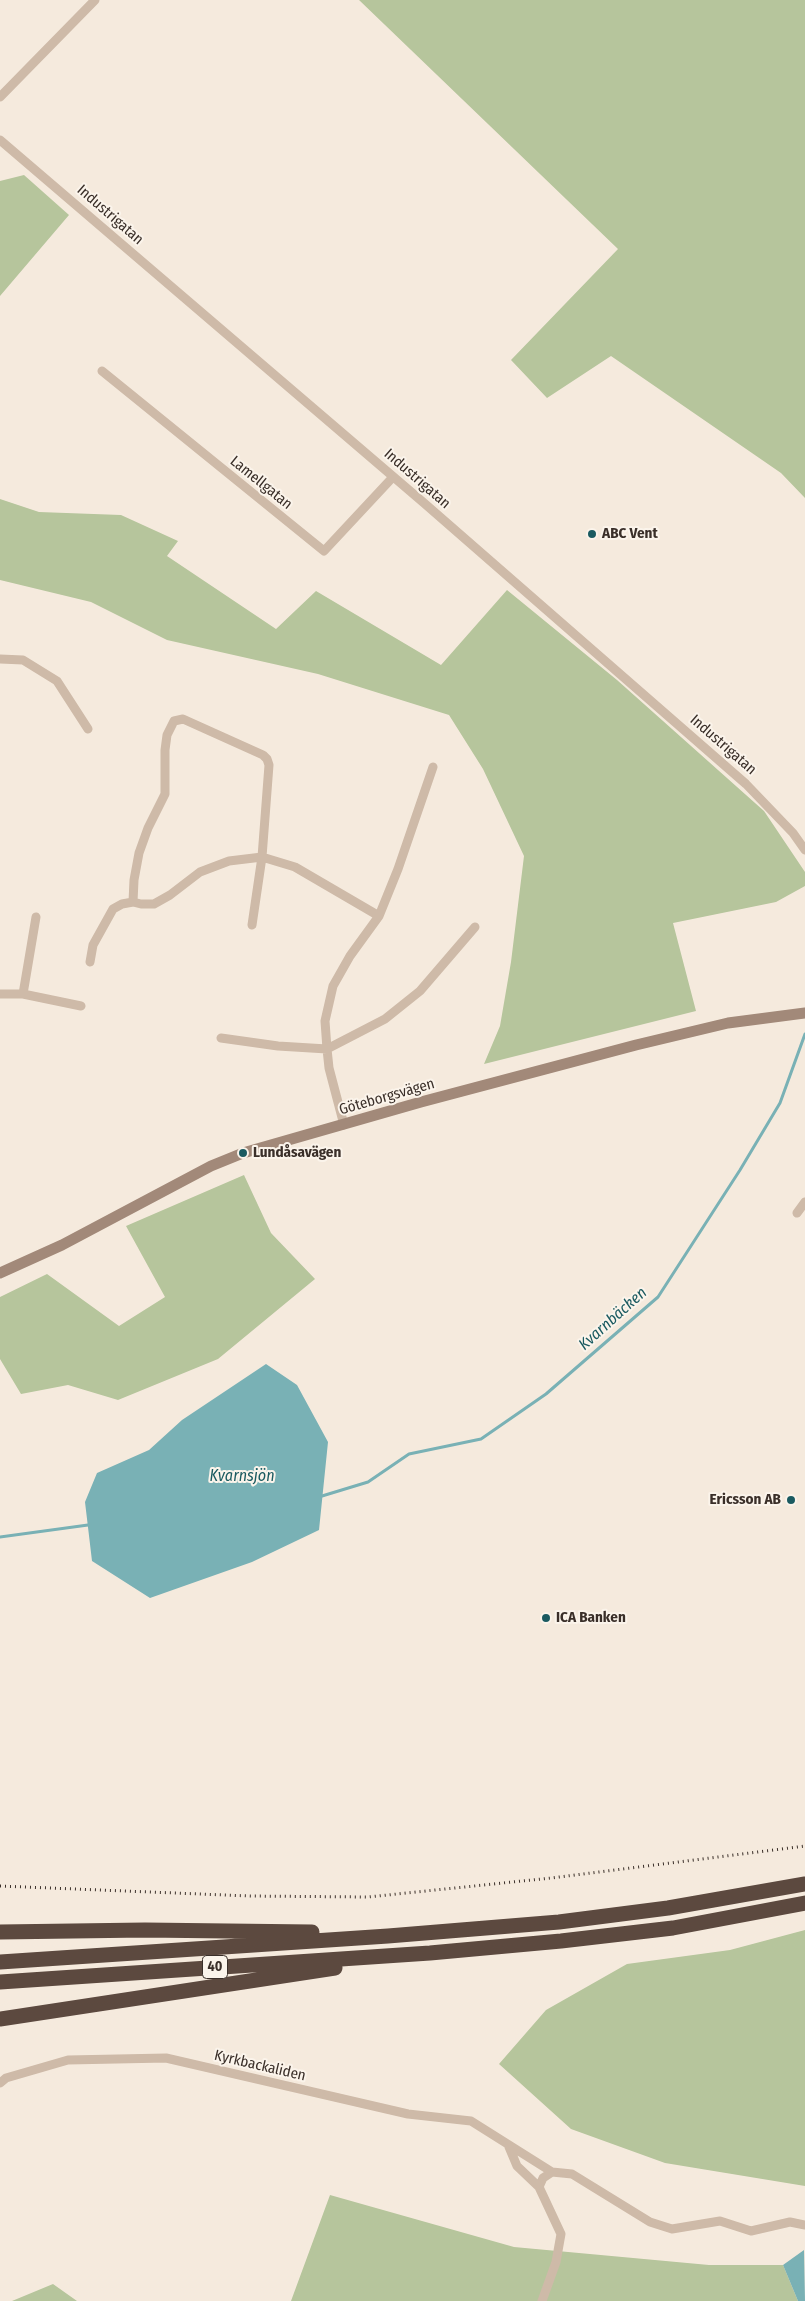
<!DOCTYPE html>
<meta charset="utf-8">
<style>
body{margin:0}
canvas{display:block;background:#f5eadd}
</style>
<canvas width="805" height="2301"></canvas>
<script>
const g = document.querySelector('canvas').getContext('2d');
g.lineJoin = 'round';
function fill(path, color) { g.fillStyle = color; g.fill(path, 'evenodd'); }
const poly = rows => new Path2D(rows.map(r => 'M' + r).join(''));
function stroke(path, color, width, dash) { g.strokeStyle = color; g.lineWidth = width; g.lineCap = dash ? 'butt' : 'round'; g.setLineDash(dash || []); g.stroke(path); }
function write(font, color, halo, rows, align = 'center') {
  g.font = font + ' "Fira Sans Condensed",sans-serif'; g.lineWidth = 4; g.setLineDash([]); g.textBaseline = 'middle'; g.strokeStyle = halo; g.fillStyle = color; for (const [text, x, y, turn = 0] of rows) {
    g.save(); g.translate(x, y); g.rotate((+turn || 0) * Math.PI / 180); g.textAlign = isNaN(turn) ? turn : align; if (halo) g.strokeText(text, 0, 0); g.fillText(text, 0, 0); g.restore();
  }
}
const green = poly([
 [359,0,805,0,805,498,781,473,611,356,547,398,511,360,618,249],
 [24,175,69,215,0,296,0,181],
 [0,499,39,512,121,515,178,541,167,556,276,629,316,591,441,665,507,590,617,680,764,811,805,872,805,886,776,902,673,923,696,1011,484,1064,500,1026,511,962,524,856,483,769,449,715,318,674,167,640,91,602,0,580],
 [244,1175,271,1233,315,1279,218,1359,118,1400,68,1385,21,1394,0,1359,0,1297,47,1274,119,1326,165,1297,126,1226],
 [805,1930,805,2186,665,2163,571,2129,499,2064,546,2010,627,1964,730,1950],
 [330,2195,514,2247,709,2265,783,2265,798,2301,291,2301],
 [53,2284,77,2301,12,2301]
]);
const water = poly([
 [266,1364,297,1385,328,1442,319,1530,252,1562,150,1598,92,1561,85,1502,97,1473,149,1450,182,1420],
 [804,2250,805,2301,798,2301,783,2265]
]);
const stream = poly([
 [322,1496,368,1482,409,1454,481,1439,546,1394,658,1297,740,1170,780,1103,805,1034],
 [0,1537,88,1525]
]);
const street = poly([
 [0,97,95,0],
 [0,140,424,503,746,784,793,833,805,850],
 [102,371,324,551,393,477],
 [0,659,23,660,57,681,88,729],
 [133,902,134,880,139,853,148,828,165,794,165,750,167,735,174,721,183,719,263,755,267,759,269,765,262,857,252,925],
 [90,962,93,945,113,909,122,904,133,902,141,904,154,904,170,895,200,872,229,861,262,857,295,867,379,916],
 [0,994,23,994,81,1006],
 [23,994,36,917],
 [221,1038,278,1046,327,1049,385,1019,420,991,475,927],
 [344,1125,329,1068,327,1049,325,1021,333,986,350,956,379,916,398,869,433,767],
 [797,1213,805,1202],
 [0,2083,6,2078,68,2060,166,2058,408,2114,471,2121,552,2172,572,2174,650,2222,672,2229,720,2221,751,2231,790,2222,805,2225],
 [509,2147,517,2166,539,2187,561,2234,556,2262,542,2301],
 [539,2187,543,2178,552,2172]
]);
const secondary = poly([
 [0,1273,62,1245,211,1166,243,1153,421,1102,636,1045,728,1023,805,1013]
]);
const highway = poly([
 [0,1932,145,1930,312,1932],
 [0,1962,388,1936,559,1922,668,1908,805,1884],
 [0,1982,430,1953,561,1941,673,1928,805,1903],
 [0,2019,335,1968]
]);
const rail = poly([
 [0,1886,250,1896,368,1897,551,1878,805,1846]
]);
const markers = [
 [592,534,5,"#1a5a60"],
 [243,1153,5,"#1a5a60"],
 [791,1500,5,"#1a5a60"],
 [546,1618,5,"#1a5a60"]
];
const shields = [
 [215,1967,25]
];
const shieldNames = [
 ["40",215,1967]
];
const streetNames = [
 ["Industrigatan",110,215,41],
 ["Industrigatan",417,479,41],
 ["Lamellgatan",261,483,39],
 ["Industrigatan",723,745,41],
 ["Göteborgsvägen",387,1097,-16],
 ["Kyrkbackaliden",260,2066,13]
];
const poiNames = [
 ["ABC Vent",602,534],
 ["Lundåsavägen",253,1153],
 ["Ericsson AB",781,1500,"right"],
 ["ICA Banken",556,1618]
];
const waterNames = [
 ["Kvarnbäcken",613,1319,-42],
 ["Kvarnsjön",242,1477]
];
fill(green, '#b6c59c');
fill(water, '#79b1b5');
stroke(stream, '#79b1b5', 3);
stroke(street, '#cebaa8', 9);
stroke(secondary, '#a28979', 11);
stroke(highway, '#5c493f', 15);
stroke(rail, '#3a2f29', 3, [1, 4]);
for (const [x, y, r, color] of markers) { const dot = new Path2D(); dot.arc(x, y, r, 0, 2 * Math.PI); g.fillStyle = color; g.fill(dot); stroke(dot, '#fbf4eb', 2); }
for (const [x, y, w] of shields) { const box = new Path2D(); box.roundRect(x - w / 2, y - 11.5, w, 23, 4); g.fillStyle = '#fbf4eb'; g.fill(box); stroke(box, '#3a2f29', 1); }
write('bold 14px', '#3a2f29', null, shieldNames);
write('15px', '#3a2f29', '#fbf4eb', streetNames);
write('bold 15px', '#3a2f29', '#fbf4eb', poiNames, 'left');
write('italic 16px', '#1a5a60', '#fbf4eb', waterNames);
</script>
